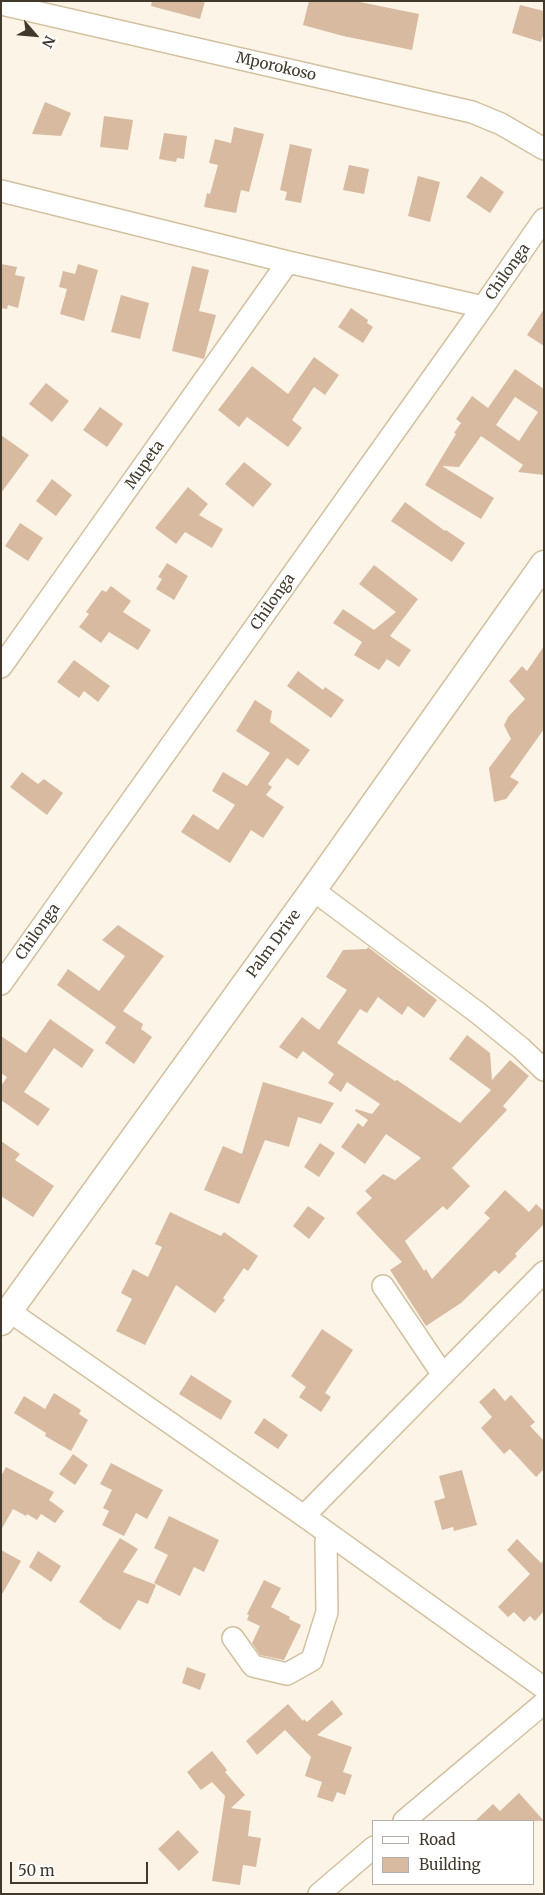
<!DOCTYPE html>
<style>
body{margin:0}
#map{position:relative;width:545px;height:1895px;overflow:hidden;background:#fcf5e7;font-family:Merriweather,serif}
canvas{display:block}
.frame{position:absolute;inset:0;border:2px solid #41392c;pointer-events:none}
.legend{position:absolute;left:372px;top:1820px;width:162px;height:65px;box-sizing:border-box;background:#fff;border:1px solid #b3b0ab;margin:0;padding:6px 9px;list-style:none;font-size:15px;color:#41392c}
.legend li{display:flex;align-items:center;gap:10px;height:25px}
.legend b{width:25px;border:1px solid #b3b0ab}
.north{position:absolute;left:10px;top:10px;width:50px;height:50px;-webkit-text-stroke:4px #fff;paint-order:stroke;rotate:117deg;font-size:14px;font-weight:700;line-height:20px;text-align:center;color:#41392c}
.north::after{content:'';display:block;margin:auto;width:18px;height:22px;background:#41392c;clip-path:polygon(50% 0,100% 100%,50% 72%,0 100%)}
.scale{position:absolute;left:10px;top:1862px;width:138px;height:22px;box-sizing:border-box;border:2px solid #41392c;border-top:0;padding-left:6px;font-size:15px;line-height:18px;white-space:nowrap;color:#41392c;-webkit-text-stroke:4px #fff;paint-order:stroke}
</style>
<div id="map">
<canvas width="545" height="1895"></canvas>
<div class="frame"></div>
<ul class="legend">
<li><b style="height:6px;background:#fff"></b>Road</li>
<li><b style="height:14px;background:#d8baa0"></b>Building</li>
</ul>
<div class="north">N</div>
<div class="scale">50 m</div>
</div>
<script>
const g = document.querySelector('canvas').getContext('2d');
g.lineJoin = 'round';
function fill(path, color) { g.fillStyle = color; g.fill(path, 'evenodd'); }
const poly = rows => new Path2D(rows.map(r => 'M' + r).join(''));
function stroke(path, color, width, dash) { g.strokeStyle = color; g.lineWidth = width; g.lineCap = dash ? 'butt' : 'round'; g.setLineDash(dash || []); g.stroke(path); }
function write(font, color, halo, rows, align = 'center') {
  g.font = font + ' Merriweather,serif'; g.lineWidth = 4.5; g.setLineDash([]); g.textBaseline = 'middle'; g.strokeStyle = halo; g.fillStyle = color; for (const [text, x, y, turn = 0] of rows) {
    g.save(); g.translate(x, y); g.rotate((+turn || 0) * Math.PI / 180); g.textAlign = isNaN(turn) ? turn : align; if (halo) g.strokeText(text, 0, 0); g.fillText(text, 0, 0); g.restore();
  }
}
const building = poly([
 [152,1,205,1,200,19,151,6],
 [309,1,355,1,419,14,412,50,343,36,303,25],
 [520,5,544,11,544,33,541,42,512,33],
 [45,102,71,113,61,136,32,134],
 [104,116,133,120,128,150,100,147],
 [234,127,264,134,249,192,241,190,236,213,204,207,207,193,210,194,218,165,209,163,215,139,231,143],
 [164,133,187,136,184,159,177,158,176,162,159,159],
 [290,144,312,149,301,203,285,200,287,192,280,190],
 [349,165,369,169,364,194,343,190],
 [418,176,440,182,430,222,408,216],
 [481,176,504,192,490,213,466,197],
 [1,264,17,267,15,275,25,277,18,308,8,305,7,309,1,308],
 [78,264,98,270,84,321,60,314,67,289,59,287,63,271,75,274],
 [192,266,209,270,199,311,216,315,204,359,172,351],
 [121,295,149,303,140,339,111,332],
 [351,308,368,320,367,323,373,327,363,343,338,327],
 [544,309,544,346,527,335],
 [314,357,339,375,325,395,314,387,292,420,302,428,288,447,247,417,239,427,218,410,252,366,288,394],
 [515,369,544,389,544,475,518,472,523,465,481,436,459,467,442,466,494,498,481,519,425,485,456,434,454,433,461,423,456,419,472,396,488,408],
 [515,397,538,412,519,441,496,425],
 [46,383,69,401,52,422,29,404],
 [100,407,123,424,107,447,83,430],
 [1,435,29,455,1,493],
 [244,462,272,484,253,507,225,484],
 [52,479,72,495,56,516,36,501],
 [188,487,208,504,199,515,223,529,212,548,185,532,176,544,155,528],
 [405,502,445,531,446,530,465,543,452,562,391,521],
 [20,523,43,538,28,561,5,546],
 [167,563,188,576,174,600,156,589,162,579,158,577],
 [374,565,418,599,390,636,411,650,399,667,387,659,379,670,354,655,362,642,333,623,343,609,374,630,396,612,359,584],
 [111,586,131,601,123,612,151,630,138,650,109,632,101,643,79,627,89,614,86,612,102,590,106,592],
 [544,646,544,729,510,777,519,782,506,799,494,802,489,768,511,739,504,725,508,717,525,699,509,681,522,666,527,671],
 [74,660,110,686,98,702,84,691,79,698,57,682],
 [298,671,323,690,325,687,344,700,331,718,287,686],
 [255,700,272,711,270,722,310,750,298,766,287,758,268,784,272,787,266,795,284,807,263,838,251,830,230,863,181,832,193,814,218,830,235,805,212,791,223,772,247,786,270,753,236,731],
 [22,772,38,784,44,779,63,793,47,815,10,787],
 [118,925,164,956,123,1011,143,1024,141,1029,152,1037,134,1064,105,1043,116,1027,57,985,68,969,99,991,125,956,102,940],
 [368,947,437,1000,424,1018,408,1006,402,1015,378,997,367,1013,360,1009,337,1043,395,1081,397,1080,460,1123,491,1090,449,1059,467,1035,490,1053,492,1080,510,1060,529,1076,503,1106,507,1110,452,1168,470,1186,447,1210,443,1206,405,1241,424,1271,426,1269,432,1279,490,1218,484,1213,505,1190,529,1212,536,1204,544,1211,544,1224,515,1254,517,1256,499,1274,495,1270,461,1303,426,1326,390,1270,402,1262,356,1213,372,1198,365,1191,383,1174,395,1180,421,1158,386,1134,365,1164,341,1147,358,1123,363,1127,368,1120,355,1111,356,1109,372,1114,380,1104,347,1082,341,1092,328,1083,334,1074,303,1051,297,1059,279,1047,302,1017,319,1030,347,990,326,977,343,950,367,949],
 [50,1019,94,1050,82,1068,54,1048,24,1092,50,1109,38,1126,1,1100,1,1086,7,1077,1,1073,1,1036,26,1053],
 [263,1082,334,1103,321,1124,298,1117,289,1147,265,1140,239,1204,204,1190,223,1146,242,1154],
 [1,1141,20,1154,15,1160,54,1186,33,1217,1,1196],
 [320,1143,335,1153,319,1177,304,1167],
 [308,1206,325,1218,309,1239,293,1226],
 [170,1212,221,1236,224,1232,258,1256,248,1271,244,1268,223,1298,225,1300,215,1313,176,1285,145,1345,116,1331,132,1299,121,1293,133,1269,148,1277,162,1247,155,1244],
 [322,1329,353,1350,325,1393,331,1397,321,1412,299,1397,306,1387,291,1376],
 [191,1375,232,1401,221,1420,179,1394],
 [494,1388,505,1401,511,1395,535,1422,530,1426,544,1441,544,1469,536,1477,510,1449,504,1454,481,1428,492,1417,479,1402],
 [54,1393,81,1410,79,1414,88,1420,71,1451,45,1436,46,1433,14,1413,24,1396,45,1409],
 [264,1418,288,1435,278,1449,254,1433],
 [73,1454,88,1465,75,1485,59,1474],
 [111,1463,163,1490,147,1519,136,1513,124,1536,102,1525,109,1511,103,1508,112,1490,100,1484],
 [6,1467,54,1492,49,1500,64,1511,55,1523,41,1514,37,1520,27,1514,26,1516,13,1509,1,1530,1,1476],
 [462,1470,477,1525,454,1531,453,1527,442,1530,434,1501,445,1498,439,1476],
 [169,1516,219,1540,204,1572,194,1567,180,1596,154,1583,168,1555,154,1548],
 [120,1538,138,1549,123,1572,156,1585,148,1604,138,1600,120,1630,102,1619,102,1618,79,1602],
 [517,1539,541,1563,544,1560,544,1611,535,1621,530,1616,524,1622,514,1612,508,1617,498,1607,530,1574,507,1550],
 [1,1550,21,1561,1,1596],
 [38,1551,61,1566,51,1582,29,1567],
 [264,1580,281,1588,271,1607,290,1617,289,1619,301,1625,284,1660,260,1655,252,1643,260,1626,247,1620,249,1615,247,1614],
 [187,1667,206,1674,200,1690,182,1683],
 [332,1700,343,1714,317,1735,352,1747,343,1772,352,1775,345,1795,337,1792,333,1802,317,1797,322,1782,305,1776,311,1757,285,1730,257,1755,246,1741,288,1704,303,1721,304,1719,307,1722],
 [212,1751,227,1770,225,1772,245,1795,231,1808,251,1811,248,1836,261,1838,256,1867,243,1865,240,1885,212,1881,225,1796,212,1782,201,1790,187,1772],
 [519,1793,544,1821,475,1821,493,1804,500,1811],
 [178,1830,199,1852,179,1871,158,1849]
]);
const minor = poly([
 [1,4,472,112,501,124,544,149],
 [1,191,288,262,483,307],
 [1,667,288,262],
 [313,890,478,1013,521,1048,544,1070],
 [1,984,483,307,544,219],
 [383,1286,443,1375],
 [9,1311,304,1516,544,1688],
 [304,1516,544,1272],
 [233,1638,253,1666,287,1674,312,1660,327,1612,326,1541,330,1535],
 [404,1821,544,1703],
 [319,1894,374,1847]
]);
const tertiary = poly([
 [1,1322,313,890,544,564]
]);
const streetNames = [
 ["Mporokoso",276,67,13],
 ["Chilonga",508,272,-55],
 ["Mupeta",145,465,-55],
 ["Chilonga",273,602,-55],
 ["Chilonga",38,932,-55],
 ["Palm Drive",274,944,-54]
];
fill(building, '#d8baa0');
stroke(minor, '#d3c09f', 24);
stroke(tertiary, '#d3c09f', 29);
stroke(minor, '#fff', 21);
stroke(tertiary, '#fff', 26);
write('15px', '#41392c', '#fff', streetNames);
</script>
